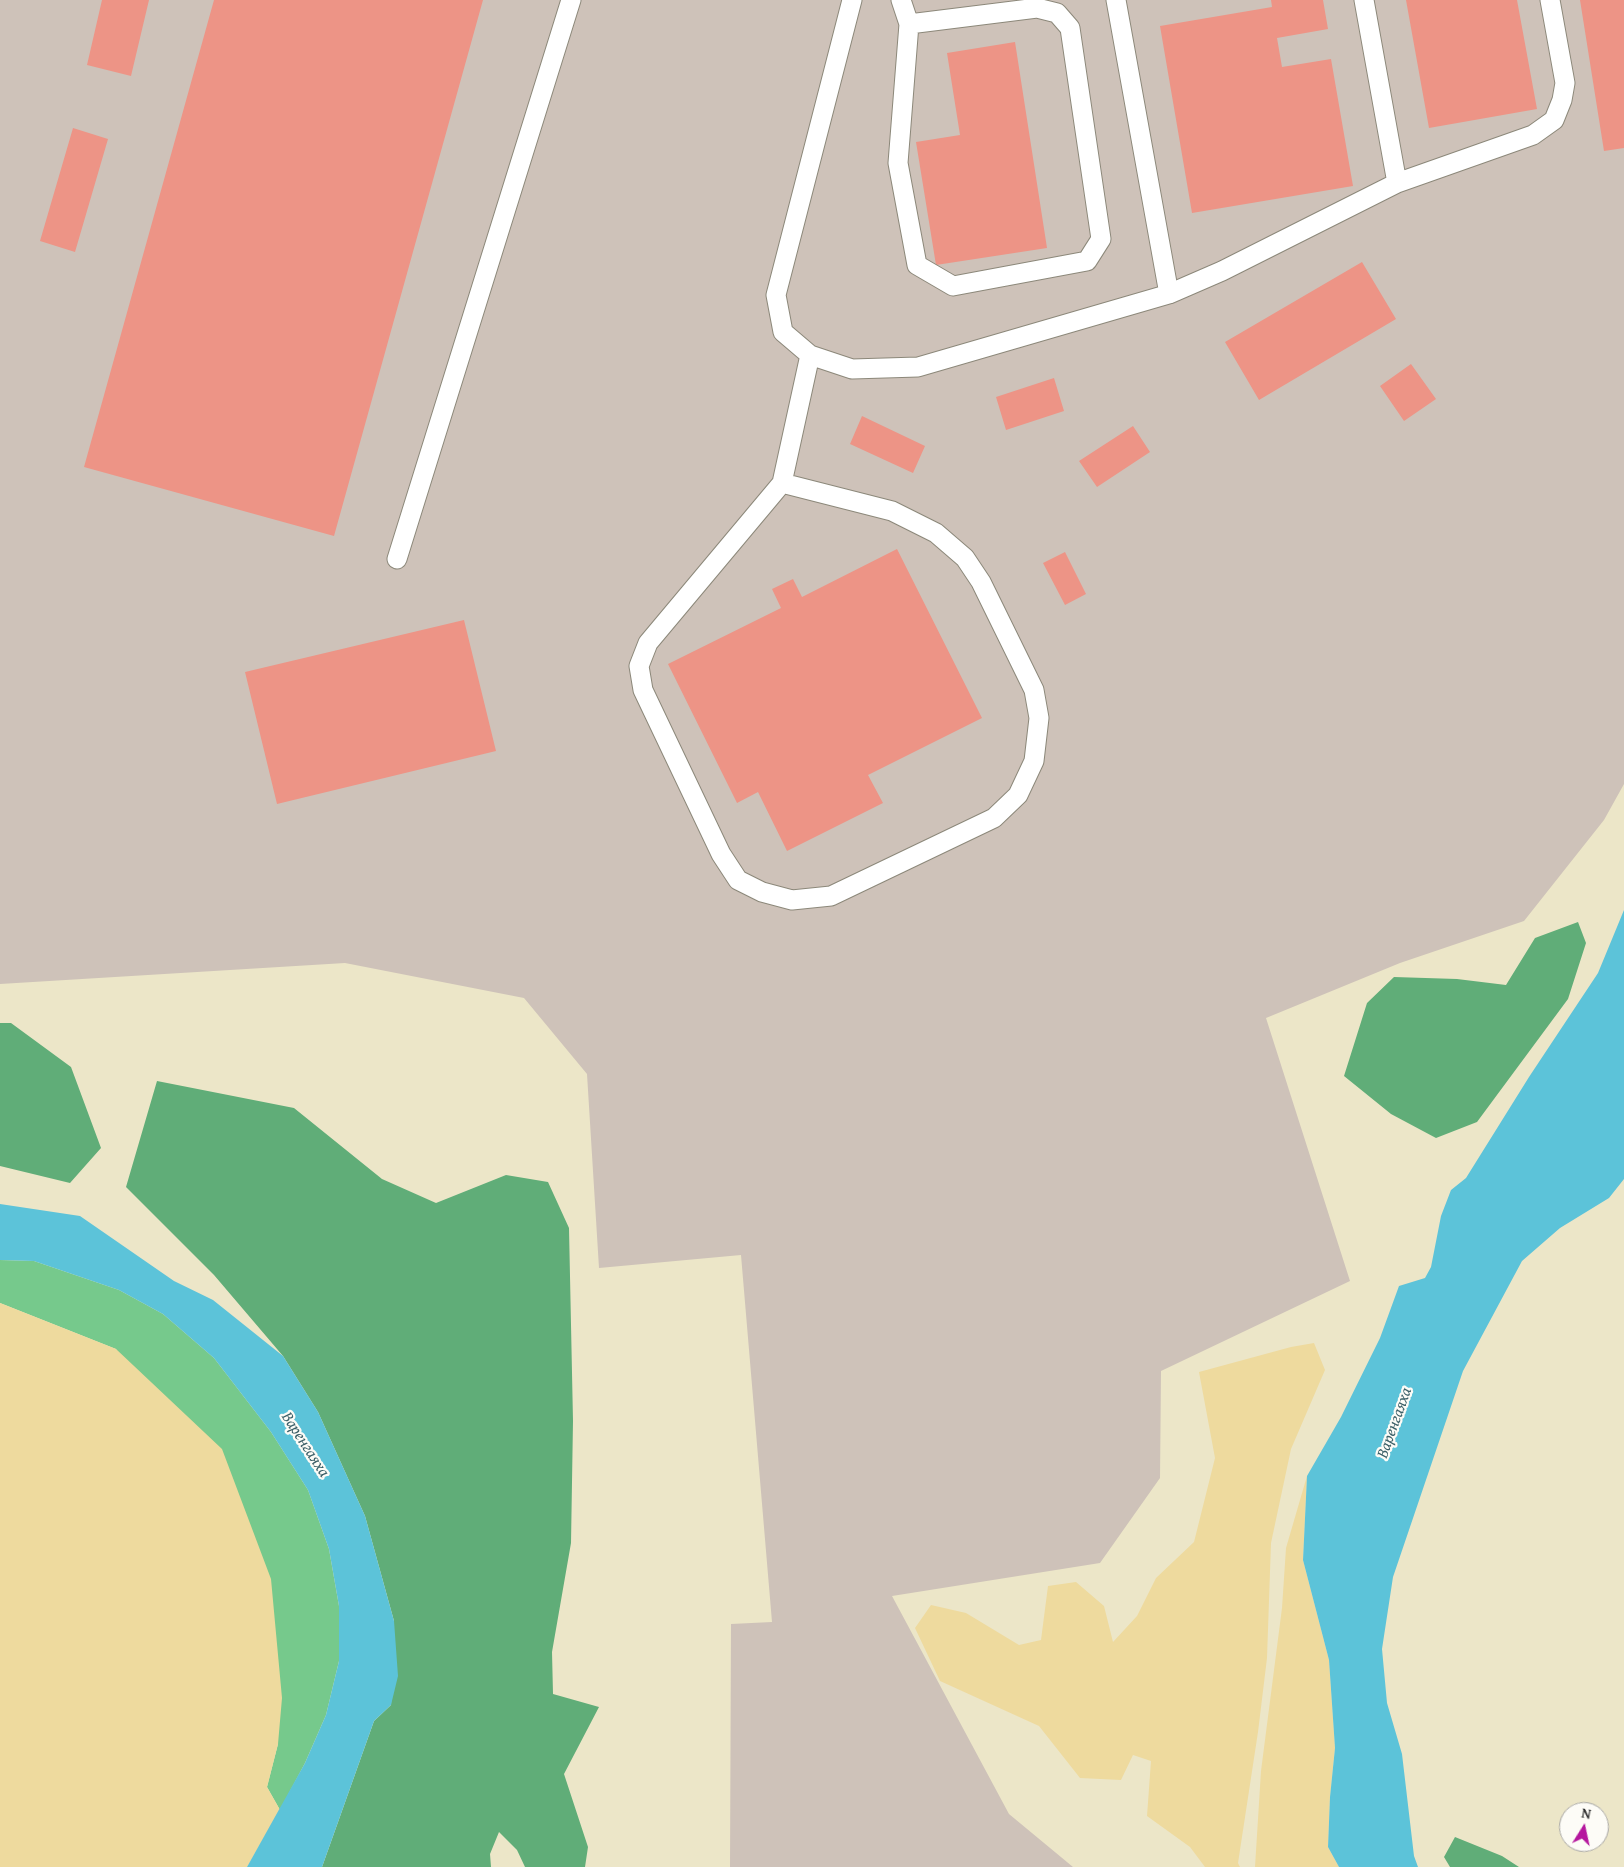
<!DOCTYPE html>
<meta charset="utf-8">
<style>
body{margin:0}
#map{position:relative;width:1624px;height:1867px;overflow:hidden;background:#ece6c8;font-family:"Gentium Book Plus",serif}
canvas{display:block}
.north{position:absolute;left:1559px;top:1802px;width:50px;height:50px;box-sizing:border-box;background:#fdfcf7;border:1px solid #a9a8a5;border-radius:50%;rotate:10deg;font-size:14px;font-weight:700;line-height:20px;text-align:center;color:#2b2b2b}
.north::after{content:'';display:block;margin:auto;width:18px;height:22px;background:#b5179e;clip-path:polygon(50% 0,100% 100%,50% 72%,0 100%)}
</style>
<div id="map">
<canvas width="1624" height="1867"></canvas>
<div class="north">N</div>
</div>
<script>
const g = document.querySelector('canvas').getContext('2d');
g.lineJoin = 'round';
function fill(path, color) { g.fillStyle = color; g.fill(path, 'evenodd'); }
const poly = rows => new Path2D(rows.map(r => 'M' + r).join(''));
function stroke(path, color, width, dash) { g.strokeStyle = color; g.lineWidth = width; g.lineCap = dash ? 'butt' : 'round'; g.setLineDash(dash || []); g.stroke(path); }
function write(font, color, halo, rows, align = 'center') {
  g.font = font + ' "Gentium Book Plus",serif'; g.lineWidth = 4.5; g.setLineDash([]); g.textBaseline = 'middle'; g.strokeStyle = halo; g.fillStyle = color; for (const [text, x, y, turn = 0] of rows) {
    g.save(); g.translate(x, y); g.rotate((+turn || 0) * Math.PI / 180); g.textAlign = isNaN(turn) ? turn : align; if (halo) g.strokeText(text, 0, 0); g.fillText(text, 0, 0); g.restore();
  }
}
const industrial = poly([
 [0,0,1624,0,1624,784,1604,820,1524,921,1400,963,1266,1018,1350,1281,1161,1371,1160,1478,1100,1563,892,1596,1009,1814,1073,1867,730,1867,731,1624,772,1622,741,1255,599,1268,587,1074,524,998,345,963,0,984]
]);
const green = poly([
 [0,1260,34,1261,119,1290,163,1314,214,1358,271,1432,308,1490,329,1549,339,1606,339,1661,326,1715,305,1763,280,1810,267,1787,278,1744,116,1349,0,1303]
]);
const forest = poly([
 [1578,922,1586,943,1568,999,1477,1122,1436,1138,1391,1114,1344,1076,1367,1003,1394,977,1457,979,1506,985,1535,938],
 [0,1023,11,1023,71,1067,101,1148,70,1183,0,1166],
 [157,1081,294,1108,382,1179,436,1203,506,1175,548,1182,569,1228,573,1421,571,1543,552,1652,553,1694,599,1707,564,1774,588,1847,585,1867,525,1867,517,1850,499,1832,490,1854,491,1867,322,1867,374,1721,391,1705,394,1621,365,1516,318,1412,283,1356,214,1275,126,1187],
 [1455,1837,1502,1856,1519,1867,1450,1867,1444,1857]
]);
const sand = poly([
 [0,1303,116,1349,222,1449,271,1579,282,1698,278,1744,267,1787,280,1810,247,1867,0,1867],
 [1314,1343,1325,1370,1291,1449,1271,1543,1267,1658,1258,1732,1238,1863,1240,1867,1205,1867,1190,1847,1147,1816,1151,1761,1133,1755,1121,1780,1080,1778,1039,1726,940,1681,915,1628,931,1605,966,1613,1019,1645,1041,1640,1048,1586,1076,1582,1104,1606,1113,1642,1137,1616,1156,1578,1194,1542,1215,1458,1199,1372,1291,1347],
 [1307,1476,1303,1560,1329,1660,1335,1748,1330,1797,1328,1847,1339,1867,1255,1867,1261,1771,1282,1608,1286,1548]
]);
const water = poly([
 [1624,910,1624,1179,1609,1198,1560,1228,1522,1261,1463,1371,1393,1577,1382,1649,1387,1703,1402,1754,1414,1856,1418,1867,1339,1867,1328,1847,1330,1797,1335,1748,1329,1660,1303,1560,1307,1476,1341,1417,1380,1338,1399,1286,1425,1278,1431,1267,1441,1216,1451,1190,1466,1178,1529,1077,1598,973],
 [0,1204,80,1216,174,1281,213,1300,283,1356,318,1412,365,1516,394,1621,398,1676,391,1705,374,1721,322,1867,247,1867,305,1763,326,1715,339,1661,339,1606,329,1549,308,1490,271,1432,214,1358,163,1314,119,1290,34,1261,0,1260]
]);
const building = poly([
 [102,0,149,0,131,76,87,65],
 [214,0,483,0,334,536,84,467],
 [1271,0,1323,0,1328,29,1277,38,1282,67,1331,59,1353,186,1192,213,1160,26,1272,7],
 [1406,0,1517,0,1537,109,1429,128],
 [1580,0,1624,0,1624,148,1604,151],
 [1015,42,1047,248,936,265,916,142,960,135,947,53],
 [73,128,108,139,75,252,40,241],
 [1362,262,1396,319,1259,400,1225,342],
 [1411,364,1436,399,1404,421,1380,386],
 [1054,378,1064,411,1006,430,996,397],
 [862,416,925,446,913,473,850,444],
 [1133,426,1150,452,1097,487,1079,461],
 [897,549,982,718,868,775,883,803,787,851,758,792,737,803,668,664,781,608,772,589,793,579,802,597],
 [1065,552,1086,594,1065,605,1043,563],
 [464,620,496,751,277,804,245,672]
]);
const lane = poly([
 [852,0,776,295,783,332,810,355,852,369,918,367,1169,294,1222,271,1397,183,1364,0],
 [901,0,909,24,898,163,917,265,953,286,1087,261,1101,239,1070,28,1057,13,1037,8,909,24],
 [1116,0,1169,294],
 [1397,183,1533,135,1554,120,1562,100,1565,83,1550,0],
 [782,483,648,643,639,666,643,690,721,854,738,880,762,892,792,900,831,896,994,818,1018,795,1034,761,1039,718,1034,690,981,582,965,558,936,533,892,511,782,483,810,355],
 [397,559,571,0]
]);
const waterNames = [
 ["Варенгаяха",1395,1423,-70],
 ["Варенгаяха",305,1445,57]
];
fill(industrial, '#cec2b9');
fill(green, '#76c98c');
fill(forest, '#60ad78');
fill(sand, '#eeda9e');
fill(water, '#5cc3d9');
fill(building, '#ed9486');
stroke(lane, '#8c887a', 21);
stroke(lane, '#fff', 19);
write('italic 16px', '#3c6068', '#fdfcf7', waterNames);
</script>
